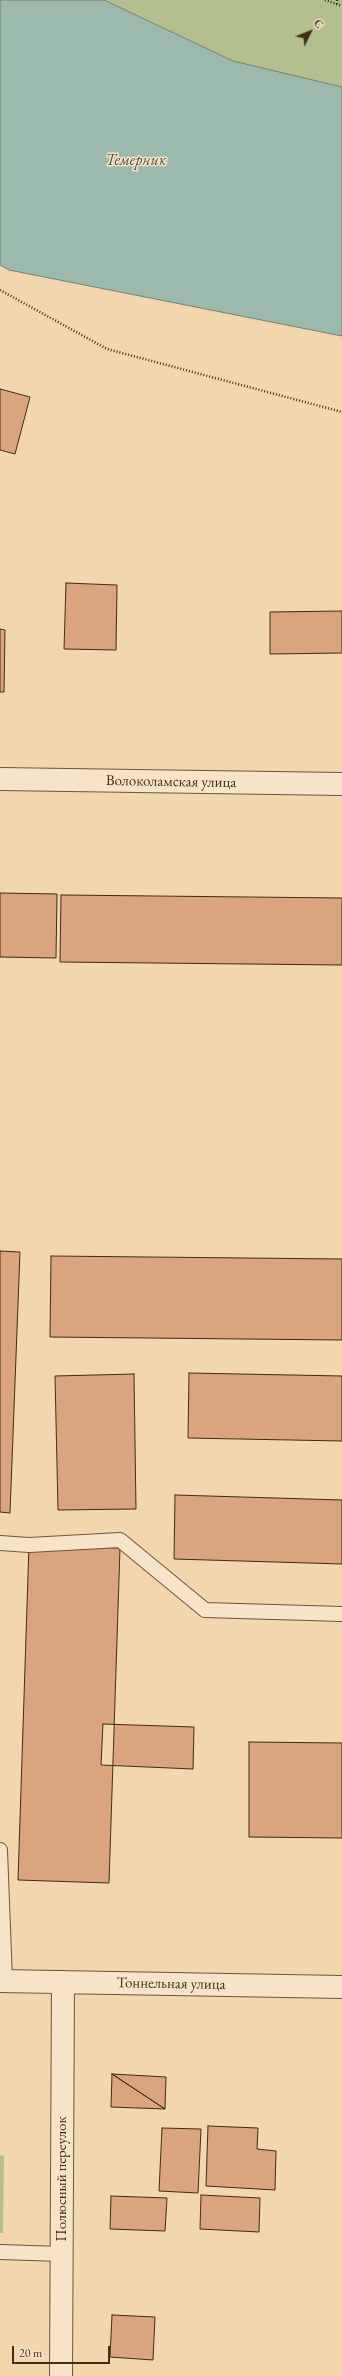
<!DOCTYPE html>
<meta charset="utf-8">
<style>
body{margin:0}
#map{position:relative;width:342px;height:2376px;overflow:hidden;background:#f1d6ae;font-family:"EB Garamond",serif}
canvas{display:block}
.north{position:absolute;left:290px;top:12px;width:40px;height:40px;-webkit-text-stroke:3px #f6e4ca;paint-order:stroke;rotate:47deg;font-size:11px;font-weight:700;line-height:16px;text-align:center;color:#402d15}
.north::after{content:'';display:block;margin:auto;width:14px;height:18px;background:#402d15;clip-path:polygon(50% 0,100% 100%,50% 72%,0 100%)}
.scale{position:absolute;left:12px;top:2346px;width:98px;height:18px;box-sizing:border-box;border:2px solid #402d15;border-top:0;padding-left:5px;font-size:12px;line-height:14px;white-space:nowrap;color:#402d15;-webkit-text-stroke:3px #f6e4ca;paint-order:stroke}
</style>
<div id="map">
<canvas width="342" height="2376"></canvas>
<div class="north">С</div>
<div class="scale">20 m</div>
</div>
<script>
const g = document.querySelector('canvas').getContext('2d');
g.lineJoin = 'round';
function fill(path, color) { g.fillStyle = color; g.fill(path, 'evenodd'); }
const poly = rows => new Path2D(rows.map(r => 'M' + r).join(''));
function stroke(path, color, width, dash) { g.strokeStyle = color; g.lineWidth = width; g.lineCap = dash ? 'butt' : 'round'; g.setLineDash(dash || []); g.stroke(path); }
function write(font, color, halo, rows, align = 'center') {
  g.font = font + ' "EB Garamond",serif'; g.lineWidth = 3; g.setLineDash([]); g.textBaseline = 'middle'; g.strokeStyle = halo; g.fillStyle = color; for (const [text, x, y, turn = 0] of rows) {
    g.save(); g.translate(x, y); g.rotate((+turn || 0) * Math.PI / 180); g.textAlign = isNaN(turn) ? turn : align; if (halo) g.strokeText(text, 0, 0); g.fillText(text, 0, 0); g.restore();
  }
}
const green = poly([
 [104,0,342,0,342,87,233,61],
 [0,2155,4,2156,3,2233,0,2233]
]);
const water = poly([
 [0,0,104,0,233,61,342,87,342,336,9,270,0,265,0,0]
]);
const building = poly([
 [0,389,30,397,15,454,0,450,0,389],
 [66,583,117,585,116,650,64,649,66,583],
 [342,611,342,653,270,654,270,612,342,611],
 [0,629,5,630,4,692,0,692,0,629],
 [0,893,57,894,56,958,0,957,0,893],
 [61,895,342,898,342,965,60,962,61,895],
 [0,1251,20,1252,10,1513,0,1512,0,1251],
 [51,1256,342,1259,342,1340,50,1337,51,1256],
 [189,1373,342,1376,342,1441,188,1438,189,1373],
 [134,1374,136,1509,58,1510,55,1376,134,1374],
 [175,1495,342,1500,342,1564,174,1559,175,1495],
 [29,1545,120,1548,109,1883,18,1880,29,1545],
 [103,1724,194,1727,193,1769,101,1765,103,1724],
 [249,1742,342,1743,342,1838,249,1837,249,1742],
 [112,2074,165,2109,111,2107,112,2074],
 [112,2074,166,2077,165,2109,112,2074],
 [208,2126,258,2128,257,2149,276,2151,275,2190,206,2186,208,2126],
 [162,2128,201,2129,198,2193,159,2191,162,2128],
 [201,2195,260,2198,259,2232,200,2229,201,2195],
 [111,2196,167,2198,165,2231,110,2229,111,2196],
 [112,2315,155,2317,153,2360,110,2357,112,2315]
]);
const path = poly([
 [325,0,342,6],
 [337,0,337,6],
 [0,290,107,349,342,412]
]);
const lane = poly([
 [0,1543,29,1545,120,1540,205,1610,342,1614],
 [0,1850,5,1981],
 [0,2252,62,2254]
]);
const street = poly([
 [0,779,342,784],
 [0,1981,342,1987],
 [61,2376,63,1982]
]);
const streetNames = [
 ["Волоколамская улица",171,782,1],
 ["Тоннельная улица",171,1984,1],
 ["Полюсный переулок",62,2179,-90]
];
const waterNames = [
 ["Темерник",136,161]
];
fill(green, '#b4bf8f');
fill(water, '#9bb9ad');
stroke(water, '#778170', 1);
fill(building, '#dba37e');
stroke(building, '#402d15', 1);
stroke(lane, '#6c573b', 16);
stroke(street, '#6c573b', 24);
stroke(path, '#402d15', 2.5, [1, 2]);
stroke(lane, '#f6e4ca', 14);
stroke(street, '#f6e4ca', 22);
write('15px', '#402d15', '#f6e4ca', streetNames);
write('italic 16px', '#524933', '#f6e4ca', waterNames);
</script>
